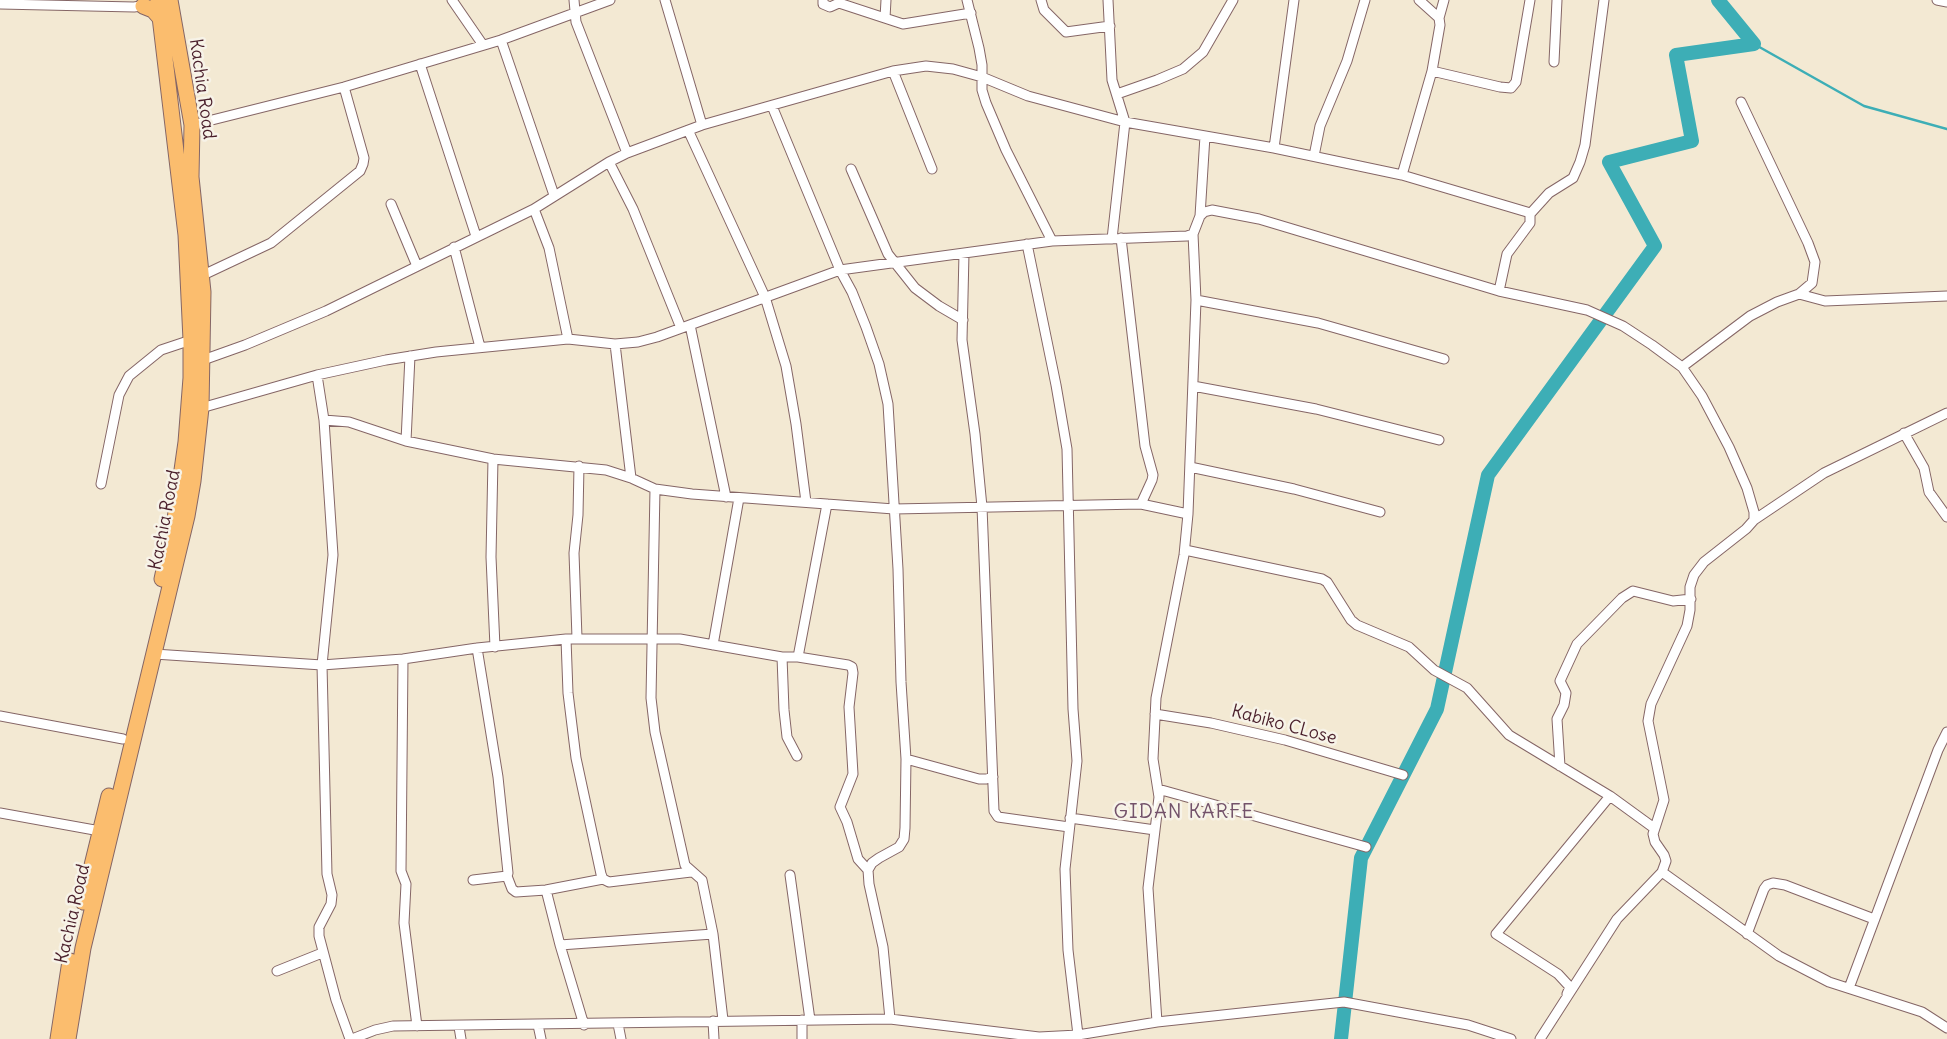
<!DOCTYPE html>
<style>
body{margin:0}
canvas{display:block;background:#f3e9d3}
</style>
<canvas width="1947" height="1039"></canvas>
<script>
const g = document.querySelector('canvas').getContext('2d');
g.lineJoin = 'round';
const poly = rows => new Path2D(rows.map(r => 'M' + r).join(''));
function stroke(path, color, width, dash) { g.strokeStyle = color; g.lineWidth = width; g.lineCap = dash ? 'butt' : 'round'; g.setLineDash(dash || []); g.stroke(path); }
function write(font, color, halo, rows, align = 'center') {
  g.font = font + ' Delius,sans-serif'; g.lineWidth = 5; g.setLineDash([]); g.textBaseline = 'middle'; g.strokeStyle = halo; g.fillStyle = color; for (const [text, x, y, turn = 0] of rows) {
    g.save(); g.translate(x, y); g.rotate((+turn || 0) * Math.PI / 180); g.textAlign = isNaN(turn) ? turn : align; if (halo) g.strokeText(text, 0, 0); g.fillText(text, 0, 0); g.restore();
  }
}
const stream = poly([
 [1754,44,1864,106,1947,129]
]);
const river = poly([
 [1341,1039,1361,858,1437,709,1488,475,1655,246,1609,162,1692,141,1676,55,1754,44,1718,0]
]);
const minor = poly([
 [452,0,483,45],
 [574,0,576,22,627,153],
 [665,0,702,125],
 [823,0,823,4,830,7,839,3,903,24,971,13],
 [967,0,979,48,982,65,982,90,986,103,1006,150,1052,241],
 [1041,0,1044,10,1066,32,1110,26],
 [1108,0,1112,80,1125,122,1112,239],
 [1937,0,1947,2],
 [0,4,134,7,147,5],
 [885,18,886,0],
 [1439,18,1444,0],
 [501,40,554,195],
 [1554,62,1557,0],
 [420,64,476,236],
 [893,71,932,169],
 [1432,71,1500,87,1511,88,1516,82,1530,0],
 [1117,94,1157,80,1183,69,1203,52,1233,0],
 [1741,102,1808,243,1815,262,1812,283,1799,294],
 [772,106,840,270,852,292,866,327,879,364,888,404,898,569,901,682,906,759,905,828,904,839,899,847,879,858,872,863,868,870,869,884,883,947,890,1019],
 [192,125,344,87,501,40,610,0],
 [688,130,765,297,786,366,796,424,806,502],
 [1274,148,1294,0],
 [1314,156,1320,126,1347,61,1365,0],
 [609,162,633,209,681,328],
 [851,169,888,254,915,288,939,306,963,320],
 [1402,175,1432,71,1440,25,1439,18,1419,0],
 [391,204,417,266],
 [534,209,549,248,568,339],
 [1200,216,1205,136],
 [1121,238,1145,446,1153,475,1152,480,1141,504],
 [1027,244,1056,385,1067,449,1073,709,1077,761,1065,869,1068,950,1078,1035],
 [454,247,480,347],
 [964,253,962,340,975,434,982,507,994,811,998,817,1069,827],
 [201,276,271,243,360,171,363,164,364,158,344,87],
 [1499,291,1507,254,1530,223,1530,214,1549,193,1573,178,1580,162,1585,145,1604,0],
 [1196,300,1318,323,1444,359],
 [690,325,726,497],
 [615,344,631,478],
 [203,360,245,345,326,311,534,209,609,162,627,153,702,125,893,71,926,66,953,69,982,77,1028,96,1125,122,1274,148,1402,175,1527,212,1530,214],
 [1682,367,1750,316,1777,302,1799,294,1825,301,1947,296],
 [317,375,324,420,333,555,322,665,327,874,332,895,331,904,319,927,319,936,336,1000,350,1039],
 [1193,386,1316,409,1439,440],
 [201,408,317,375,386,360,436,352,568,339,615,344,638,342,657,337,840,270,1052,241,1187,236,1193,234,1200,216,1204,212,1212,210,1259,219,1499,291,1587,310,1623,326,1652,345,1682,367,1702,396,1729,447,1747,488,1754,512,1754,520,1746,529,1704,562,1694,575,1690,587,1690,610,1687,626,1651,704,1648,721,1664,800,1653,834,1655,842,1664,855,1666,861,1662,872,1617,919,1540,1039],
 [324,420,349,422,406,441,493,459,606,470,631,478,655,489,692,494,894,509,1141,504,1188,514],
 [1904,433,1924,468,1929,492,1947,517],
 [406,441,410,356],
 [493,459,491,557,495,647],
 [1190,467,1294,489,1380,512],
 [101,484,119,395,129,376,161,350,191,340],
 [655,489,651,698,655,732,685,865,702,880,713,934,723,1020],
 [1754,520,1824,473,1947,413],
 [1185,550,1322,579,1327,582,1351,620,1357,625,1409,647,1434,670,1467,688,1509,735,1610,796,1654,828],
 [577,638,574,553,578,515,579,466],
 [566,639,568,693,576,758,601,874,603,879],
 [713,645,739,498],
 [477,648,498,777,508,873,507,876,512,889,516,892,546,890,603,879,609,882,691,872],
 [154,654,322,665,403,659,477,648,566,639,680,639,782,657,798,657,848,665,852,667,853,673,849,707,853,774,840,807,847,822,858,859,868,870],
 [782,657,784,710,787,737,797,756],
 [798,657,827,504],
 [403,659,401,871,406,884,404,923,417,1026],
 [1155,714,1211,723,1285,740,1403,775],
 [0,716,123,739],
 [906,759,979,779,986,779,993,777],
 [1560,766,1557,719,1564,705,1566,693,1560,681,1577,644,1622,598,1633,591,1673,601,1691,599],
 [1158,789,1366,847],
 [0,813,100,831],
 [1070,818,1155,830],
 [1662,872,1779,956,1829,982,1922,1012,1947,1028],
 [790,875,810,1020],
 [473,880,507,876],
 [546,890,560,945,584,1025],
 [1747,934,1764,889,1767,885,1773,883,1785,885,1874,919],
 [560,945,713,934],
 [277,971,322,953],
 [1849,988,1938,750,1947,732],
 [1567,994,1570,987,1558,974,1496,934,1610,796],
 [802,1020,802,1039],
 [713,1021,714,1039],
 [1157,1022,1148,888,1159,797,1153,759,1156,698,1184,555,1188,514,1196,300,1193,234],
 [618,1024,621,1039],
 [538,1025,541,1039],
 [459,1027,461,1039],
 [352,1039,375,1030,393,1026,890,1019,1039,1037,1078,1035,1157,1022,1344,1002,1468,1025,1511,1039]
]);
const trunk = poly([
 [158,0,186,235,191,340,191,378,186,442,175,519,162,579],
 [143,6,153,10,160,18],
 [83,902,109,796],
 [58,1039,70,961],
 [68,1039,83,948,187,516,193,481,201,408,203,292,191,177,192,125,170,0]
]);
const streetNames = [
 ["Kachia Road",202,89,82],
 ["Kachia Road",165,520,-79],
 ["Kabiko CLose",1284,725,15],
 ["Kachia Road",73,914,-77]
];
const quarterNames = [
 ["GIDAN KARFE",1184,812]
];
stroke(stream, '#3daeb6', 2.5);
stroke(river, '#3daeb6', 14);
stroke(minor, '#856666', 11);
stroke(trunk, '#856666', 17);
stroke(minor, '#fff', 9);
stroke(trunk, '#fbbd6e', 15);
write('18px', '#4a1f2b', '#f7f3e8', streetNames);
g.letterSpacing = '1px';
write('20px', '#73526a', '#f7f3e8', quarterNames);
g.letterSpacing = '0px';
</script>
